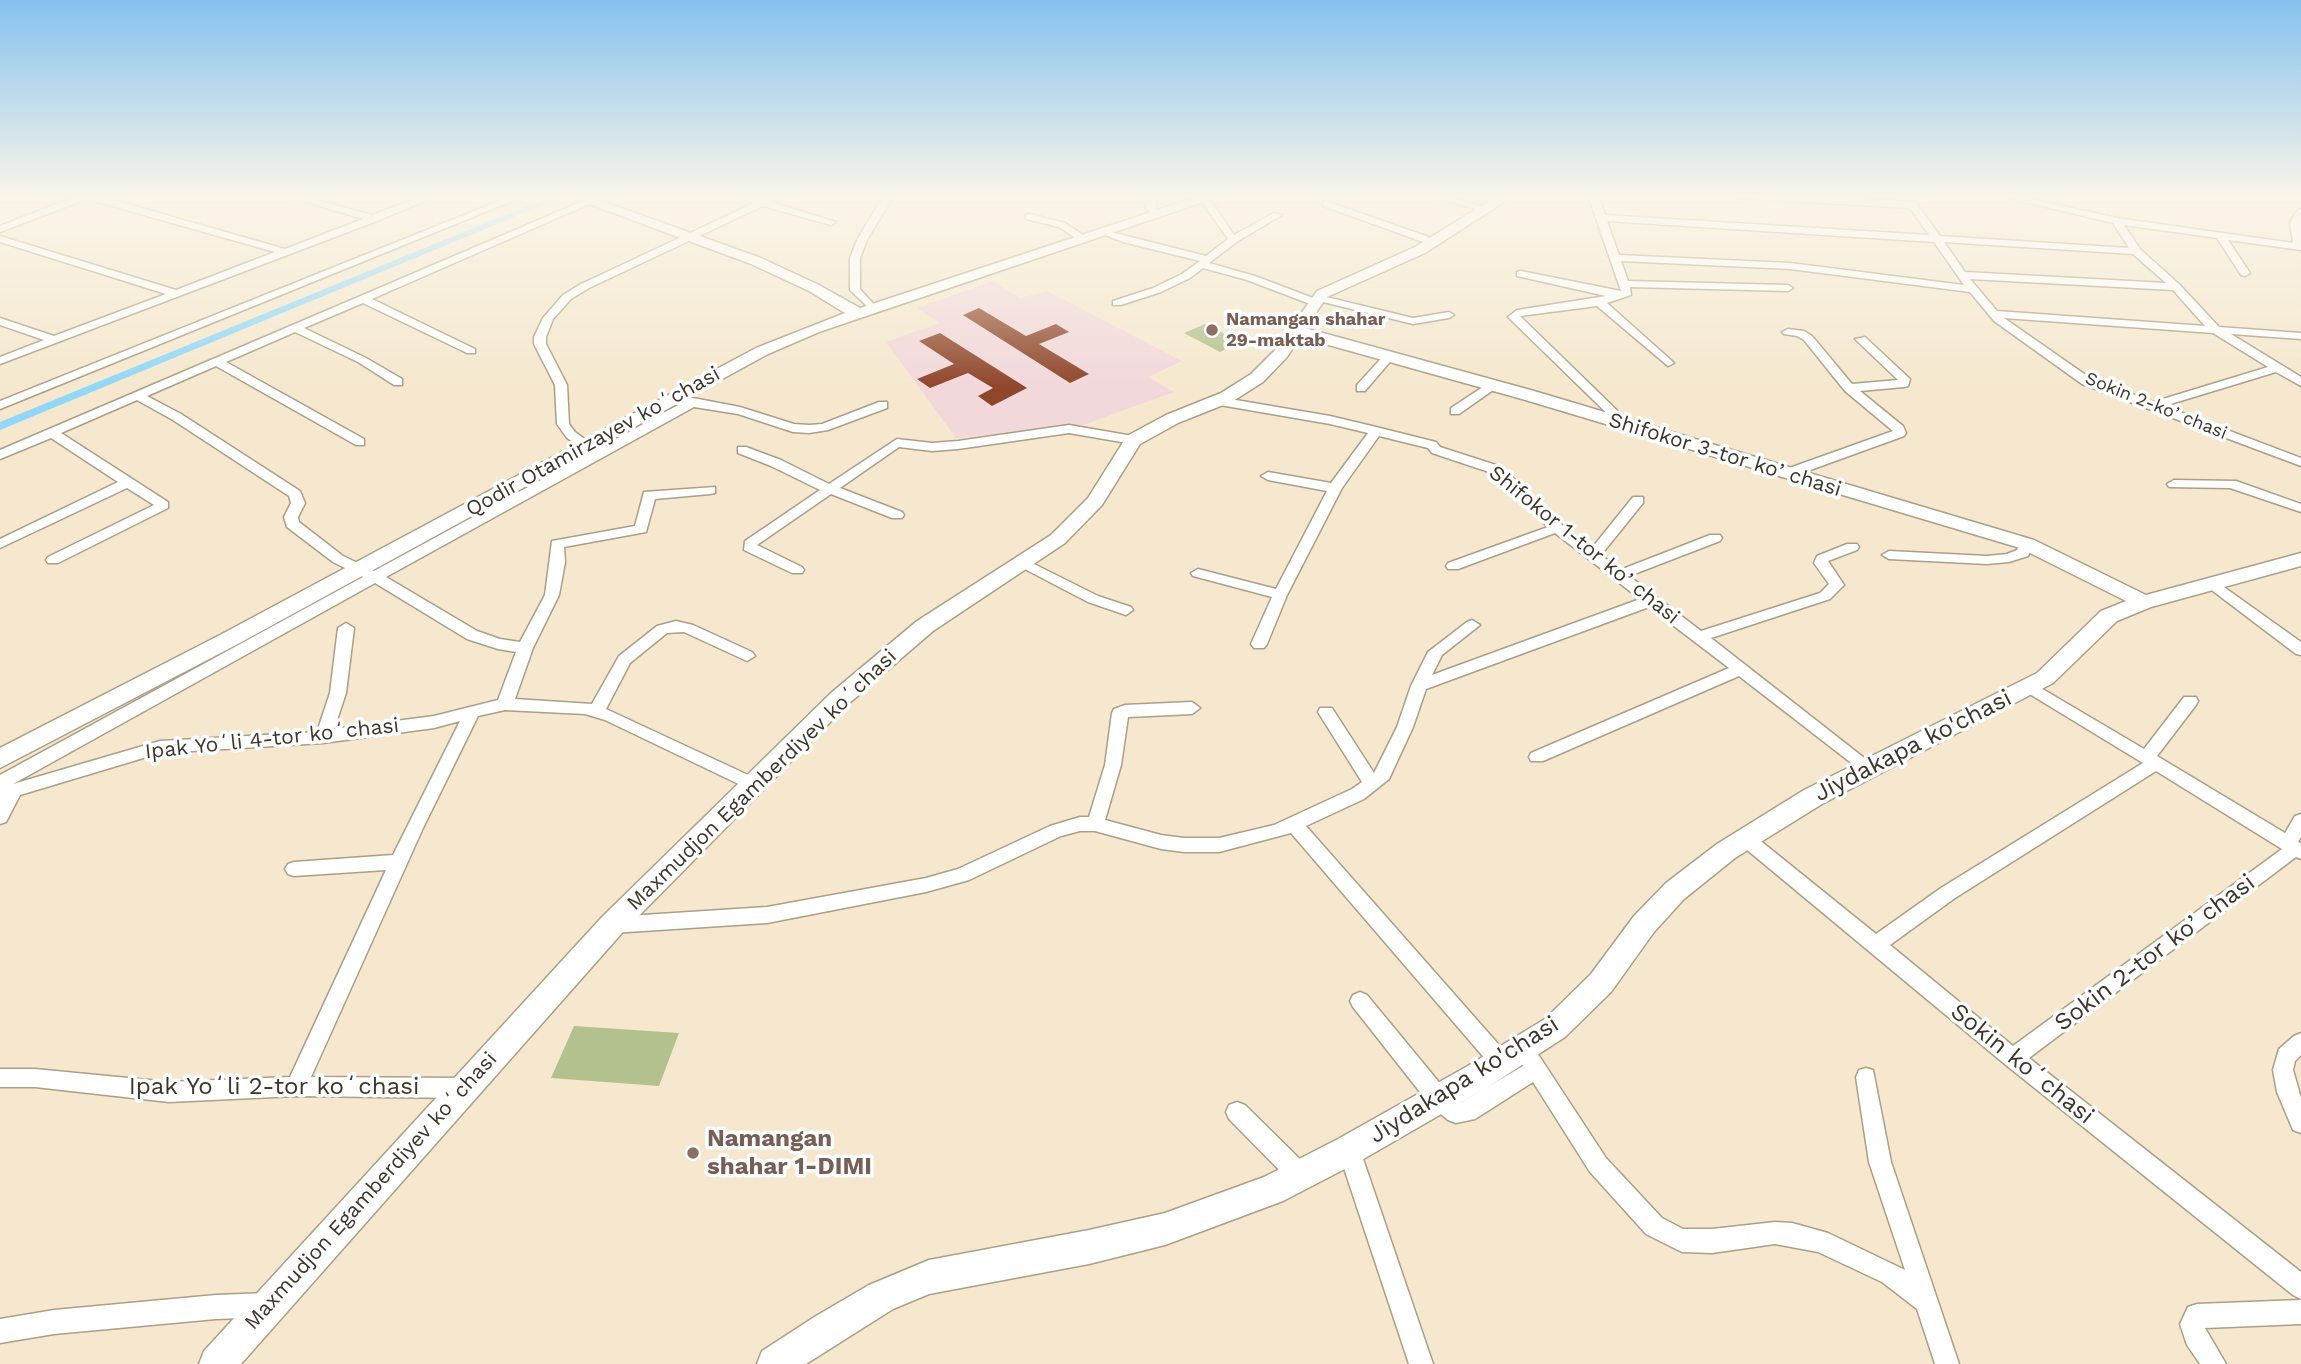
<!DOCTYPE html>
<meta charset="utf-8">
<style>
body{margin:0}
canvas{display:block;background:#f5e8ce}
</style>
<canvas width="2301" height="1364"></canvas>
<script>
const g = document.querySelector('canvas').getContext('2d');
g.lineJoin = 'round';
function fill(path, color) { g.fillStyle = color; g.fill(path, 'evenodd'); }
const poly = rows => new Path2D(rows.map(r => 'M' + r).join(''));
function stroke(path, color, width, dash) { g.strokeStyle = color; g.lineWidth = width; g.lineCap = dash ? 'butt' : 'round'; g.setLineDash(dash || []); g.stroke(path); }
function write(font, color, halo, rows, align = 'center') {
  g.font = font + ' "Work Sans",sans-serif'; g.lineWidth = 7; g.setLineDash([]); g.textBaseline = 'middle'; g.strokeStyle = halo; g.fillStyle = color; for (const [text, x, y, turn = 0] of rows) {
    g.save(); g.translate(x, y); g.rotate((+turn || 0) * Math.PI / 180); g.textAlign = isNaN(turn) ? turn : align; if (halo) g.strokeText(text, 0, 0); g.fillText(text, 0, 0); g.restore();
  }
}
const medical = poly([
 [993,281,1020,298,1047,291,1182,361,1148,377,1174,392,1083,425,956,438,886,342,939,323,917,308]
]);
const green = poly([
 [1205,324,1240,342,1220,352,1184,333],
 [574,1026,679,1033,659,1086,551,1078]
]);
const canal = poly([
 [554,195,567,195,0,430,0,422,554,195]
]);
const building = poly([
 [979,308,1026,336,1056,324,1069,332,1039,344,1089,374,1070,383,963,315],
 [940,333,1027,388,992,406,978,396,993,388,968,373,930,388,917,379,954,364,919,341]
]);
const street = poly([
 [79,195,96,195,285,249,363,219,283,195,299,195,372,215,425,195,439,195,377,221,0,364,0,357,44,340,0,325,0,318,54,336,166,294,0,242,0,236,176,290,275,252,87,199,0,232,0,226,79,195],
 [514,195,527,195,0,409,0,401,514,195],
 [597,195,610,195,372,299,475,349,475,353,467,353,363,303,304,328,366,358,402,379,402,385,394,385,358,362,295,332,226,362,364,439,364,445,356,445,216,366,147,396,181,414,300,491,305,503,298,517,299,522,343,556,374,571,680,404,677,401,679,398,693,398,740,407,794,424,809,425,822,424,879,402,887,402,887,408,828,430,809,433,793,432,738,414,694,407,386,577,477,631,500,639,520,642,545,595,552,541,635,526,644,492,715,487,715,493,710,494,655,499,646,532,564,547,565,562,559,595,533,648,515,699,592,704,619,656,657,626,676,621,693,625,752,652,755,656,747,661,684,632,667,633,630,663,606,709,761,781,764,785,761,789,749,789,605,720,585,714,505,710,478,716,423,828,311,1077,464,1078,471,1081,475,1088,471,1095,464,1098,296,1096,169,1102,35,1087,0,1087,0,1069,35,1069,169,1082,290,1077,386,870,294,876,288,874,285,869,288,864,294,862,393,855,460,721,434,728,323,743,160,753,20,795,6,822,0,824,0,775,363,577,333,562,287,527,284,517,291,503,289,496,173,420,137,400,61,433,168,502,168,508,58,563,48,563,46,560,48,557,154,505,127,488,0,548,0,539,118,482,51,438,0,459,0,450,597,195],
 [375,583,467,639,498,649,516,652,498,700,434,716,334,729,346,693,354,628,346,623,338,628,330,693,317,732,160,741,13,784,375,583],
 [732,195,747,195,762,199,770,195,783,195,771,202,836,222,831,225,763,206,589,288,571,299,553,319,546,337,546,344,567,385,569,424,575,432,594,446,592,449,584,449,567,438,557,424,555,385,534,344,534,337,543,318,563,295,581,284,754,203,732,195],
 [884,195,894,195,867,240,860,258,860,289,878,309,873,312,850,290,850,258,857,240,884,195],
 [1148,195,1158,195,1156,208,1162,215,1160,217,1154,217,1146,208,1148,195],
 [1197,195,1207,195,1234,235,1274,213,1282,215,1238,241,1209,263,1255,276,1313,298,1318,295,1413,318,1449,312,1454,315,1449,318,1413,324,1319,301,1318,304,1310,304,1247,280,1203,268,1190,278,1161,292,1121,305,1113,305,1113,301,1153,288,1182,274,1200,261,1123,242,1103,234,1103,230,1206,256,1228,239,1197,195],
 [1427,195,1443,195,1491,209,1486,212,1427,195],
 [1588,195,1598,195,1605,215,1929,235,1910,208,1736,198,1731,195,1787,195,1913,202,1916,203,1940,236,2129,248,2113,223,1995,195,2013,195,2117,218,2293,243,2290,222,2298,210,2301,209,2301,250,2228,240,2250,273,2245,276,2241,275,2217,238,2124,225,2140,249,2180,285,2219,327,2301,333,2301,339,2231,334,2301,377,2301,386,2276,372,2164,406,2301,458,2301,466,2082,384,1994,321,1970,292,1790,269,1621,261,1628,281,1788,285,1793,288,1788,291,1630,287,1631,295,1607,303,1672,361,1674,363,1668,366,1597,306,1520,316,1633,426,1627,430,1623,429,1508,317,1517,310,1606,296,1517,276,1517,272,1521,271,1621,291,1588,195],
 [1607,221,1934,242,1964,285,1790,263,1619,255,1607,221],
 [1944,242,2133,254,2166,283,1965,272,1944,242],
 [1970,279,2173,290,2205,326,1997,311,1970,279],
 [2004,318,2213,333,2268,367,2153,402,2090,378,2004,318],
 [1326,201,1437,240,1438,242,1429,244,1323,206,1323,202,1326,201],
 [1029,214,1065,223,1089,239,1080,241,1059,227,1026,219,1026,215,1029,214],
 [1788,329,1804,331,1812,336,1852,384,1898,380,1855,339,1865,337,1910,379,1908,386,1904,387,1860,391,1903,426,1906,433,1904,436,1791,477,1781,477,1781,471,1893,431,1845,391,1804,340,1797,336,1784,334,1782,332,1788,329],
 [1390,352,1396,355,1394,357,1365,391,1357,391,1357,385,1386,353,1390,352],
 [1492,381,1498,385,1496,388,1459,414,1451,414,1451,408,1492,381],
 [1218,397,1330,416,1376,427,1436,442,1440,447,1502,467,1562,525,1592,548,1633,497,1643,497,1643,503,1601,555,1620,570,1710,535,1720,535,1722,538,1720,541,1629,576,1701,631,1820,593,1829,584,1814,563,1817,556,1847,544,1857,544,1859,547,1857,550,1828,561,1844,585,1830,599,1711,638,1877,768,1875,772,1863,772,1739,676,1543,761,1531,761,1529,757,1531,753,1729,668,1649,607,1426,689,1413,727,1389,779,1364,799,1306,826,1507,1054,1510,1061,1507,1068,1500,1070,1493,1068,1291,833,1219,852,1184,852,1161,849,1095,831,1080,831,1061,836,969,880,926,892,767,923,612,933,605,930,603,925,605,920,612,917,767,907,926,878,958,869,1050,826,1080,817,1089,817,1105,765,1112,713,1114,709,1125,705,1192,702,1200,708,1192,714,1128,717,1121,765,1105,820,1161,835,1184,838,1219,838,1274,825,1352,789,1362,782,1318,712,1320,708,1332,708,1374,773,1397,727,1411,686,1428,652,1467,622,1472,620,1480,625,1442,655,1432,675,1640,599,1555,533,1458,569,1448,569,1446,566,1448,563,1548,527,1492,473,1432,453,1428,448,1379,436,1342,488,1287,595,1267,644,1264,648,1254,648,1251,644,1272,597,1193,576,1191,573,1198,569,1276,589,1327,491,1268,480,1261,476,1268,472,1331,483,1368,433,1330,424,1214,404,1212,401,1218,397],
 [1069,425,1133,436,1139,440,1133,444,1069,433,958,449,932,451,899,447,840,488,902,512,904,515,902,518,892,518,831,494,757,545,802,567,804,570,802,573,792,573,744,550,745,541,820,490,771,466,738,453,738,447,746,447,781,460,829,484,897,439,932,443,958,441,1069,425],
 [2174,480,2236,481,2301,504,2301,512,2230,488,2169,487,2167,484,2174,480],
 [2027,540,2034,544,2028,556,2009,562,1987,564,1889,559,1882,555,1889,551,1987,556,2007,554,2017,550,2022,541,2027,540],
 [1024,559,1098,596,1131,607,1133,610,1126,615,1088,602,1019,566,1017,563,1024,559],
 [2214,580,2301,642,2301,655,2296,654,2209,588,2207,585,2214,580],
 [2029,681,2144,749,2184,697,2196,697,2198,701,2196,705,2157,756,2285,833,2295,816,2301,814,2301,837,2298,842,2301,843,2301,859,2296,857,2029,1058,2301,1272,2301,1299,2293,1295,2006,1065,1740,844,1737,839,1740,834,1746,832,1752,834,1876,934,1941,888,2143,763,2023,690,2021,686,2023,682,2029,681],
 [2156,771,2282,849,2013,1046,1890,945,1955,898,2156,771],
 [1360,992,1367,995,1447,1092,1460,1103,1523,1066,1513,1048,1516,1042,1523,1039,1530,1042,1606,1158,1662,1218,1683,1229,1712,1229,1775,1222,1792,1223,1828,1233,1905,1270,1869,1162,1856,1077,1859,1070,1866,1068,1873,1070,1891,1162,1959,1364,1935,1364,1917,1309,1882,1282,1818,1252,1775,1244,1712,1253,1682,1252,1646,1234,1590,1172,1533,1082,1475,1119,1456,1123,1448,1120,1431,1106,1353,1007,1350,1001,1353,995,1360,992],
 [2301,1033,2301,1055,2295,1061,2293,1070,2301,1098,2301,1133,2293,1130,2277,1092,2273,1070,2279,1049,2294,1036,2301,1033],
 [1237,1102,1245,1105,1308,1167,1311,1175,1308,1183,1300,1186,1292,1183,1229,1119,1226,1112,1229,1105,1237,1102],
 [1349,1140,1357,1143,1360,1150,1433,1364,1409,1364,1338,1150,1341,1143,1349,1140],
 [267,1293,275,1297,279,1305,275,1313,267,1317,216,1319,54,1334,0,1343,0,1319,54,1310,216,1295,267,1293],
 [2301,1300,2301,1324,2205,1328,2226,1364,2200,1364,2187,1345,2180,1324,2188,1307,2197,1304,2301,1300]
]);
const secondary = poly([
 [565,195,585,195,761,258,819,285,860,308,1203,195,1224,195,819,332,768,354,236,645,0,768,0,748,220,635,756,348,845,313,809,291,751,264,565,195],
 [1499,195,1515,195,1425,253,1327,297,1305,328,1534,391,2034,540,2146,595,2301,553,2301,566,2151,607,2117,621,2053,683,1822,804,1735,858,1684,899,1654,932,1611,992,1565,1037,1488,1087,1360,1161,1283,1201,1165,1245,1089,1264,929,1294,893,1309,806,1364,757,1364,762,1351,816,1316,869,1285,929,1260,1089,1230,1165,1213,1264,1177,1338,1139,1466,1067,1545,1019,1591,974,1634,916,1666,883,1717,844,1804,790,2037,673,2101,611,2126,601,2020,548,1522,399,1300,337,1287,357,1263,382,1233,401,1178,423,1140,444,1102,505,1065,543,933,631,847,705,622,933,241,1364,199,1364,204,1351,602,917,831,693,917,621,1051,535,1088,498,1127,436,1166,415,1221,393,1251,374,1275,350,1317,291,1415,247,1499,195]
]);
const markers = [
 [1212,330,7,"#8d6e63"],
 [693,1153,7,"#8d6e63"]
];
const farEducationnames = [
 ["Namangan shahar",1226,320],
 ["29-maktab",1226,341]
];
const farStreetnames = [
 ["Sokin 2-koʼchasi",2156,406,22]
];
const streetNames = [
 ["Qodir Otamirzayev koʻchasi",593,442,-29],
 ["Shifokor 3-tor koʼchasi",1725,455,17],
 ["Shifokor 1-tor koʼchasi",1584,545,39],
 ["Ipak Yoʻli 4-tor koʻchasi",272,739,-6],
 ["Maxmudjon Egamberdiyev koʻchasi",762,780,-44],
 ["Maxmudjon Egamberdiyev koʻchasi",371,1191,-48]
];
const nearStreetnames = [
 ["Jiydakapa ko'chasi",1913,746,-27],
 ["Sokin 2-tor koʼchasi",2155,953,-37],
 ["Sokin koʻchasi",2022,1064,39],
 ["Jiydakapa ko'chasi",1464,1080,-32],
 ["Ipak Yoʻli 2-tor koʻchasi",274,1087]
];
const nearEducationnames = [
 ["Namangan",707,1139],
 ["shahar 1-DIMI",707,1167]
];
fill(medical, '#f2d8db');
fill(green, '#b3c18f');
fill(canal, '#90d7f8');
fill(building, '#8f472c');
stroke(street, '#ab9f87', 3);
stroke(secondary, '#ab9f87', 3);
fill(street, '#fff');
fill(secondary, '#fff');
const sky = g.createLinearGradient(0, 0, 0, 386);
sky.addColorStop(0, '#85c2ee');
sky.addColorStop(0.51, '#faf5e9');
sky.addColorStop(1, '#faf5e900');
g.fillStyle = sky;
g.fillRect(0, 0, 2301, 386);
for (const [x, y, r, color] of markers) { const dot = new Path2D(); dot.arc(x, y, r, 0, 2 * Math.PI); g.fillStyle = color; g.fill(dot); stroke(dot, '#fff', 2.5); }
write('bold 18px', '#785e54', '#fff', farEducationnames, 'left');
write('18px', '#3b362c', '#fff', farStreetnames);
write('21px', '#3b362c', '#fff', streetNames);
write('24px', '#3b362c', '#fff', nearStreetnames);
write('bold 24px', '#785e54', '#fff', nearEducationnames, 'left');
</script>
